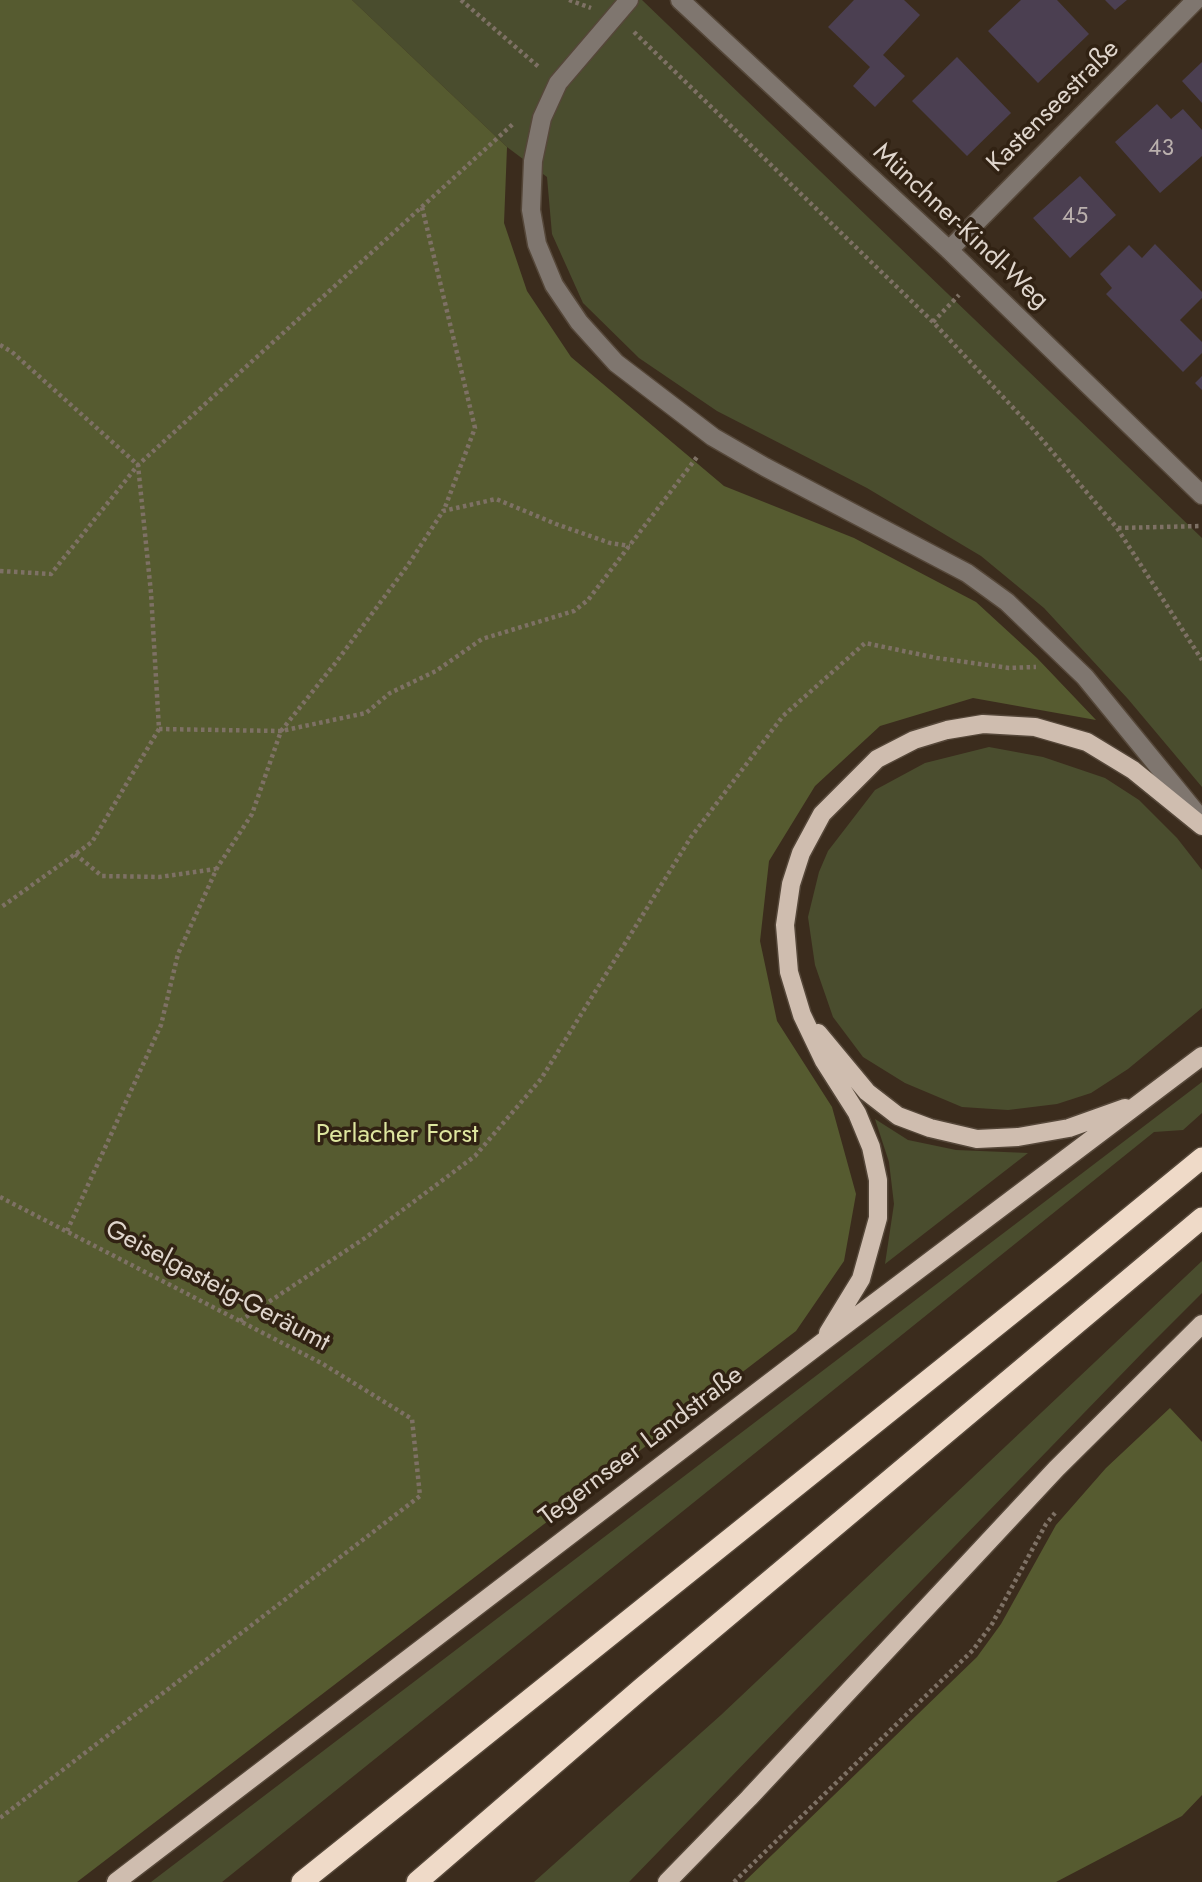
<!DOCTYPE html>
<meta charset="utf-8">
<style>
body{margin:0}
canvas{display:block;background:#3b2c1d}
</style>
<canvas width="1202" height="1882"></canvas>
<script>
const g = document.querySelector('canvas').getContext('2d');
g.lineJoin = 'round';
function fill(path, color) { g.fillStyle = color; g.fill(path, 'evenodd'); }
const poly = rows => new Path2D(rows.map(r => 'M' + r).join(''));
function stroke(path, color, width, dash) { g.strokeStyle = color; g.lineWidth = width; g.lineCap = dash ? 'butt' : 'round'; g.setLineDash(dash || []); g.stroke(path); }
function write(font, color, halo, rows, align = 'center') {
  g.font = font + ' Jost,sans-serif'; g.lineWidth = 7; g.setLineDash([]); g.textBaseline = 'middle'; g.strokeStyle = halo; g.fillStyle = color; for (const [text, x, y, turn = 0] of rows) {
    g.save(); g.translate(x, y); g.rotate((+turn || 0) * Math.PI / 180); g.textAlign = isNaN(turn) ? turn : align; if (halo) g.strokeText(text, 0, 0); g.fillText(text, 0, 0); g.restore();
  }
}
const green = poly([
 [352,0,642,0,1202,538,1202,787,1128,699,1044,608,981,556,867,488,717,411,639,358,583,303,552,234,547,177,507,147],
 [989,747,1043,757,1105,778,1139,800,1177,838,1202,870,1202,1008,1128,1069,1091,1093,1057,1104,1008,1110,962,1107,905,1083,863,1057,833,1017,815,965,808,917,819,872,828,851,875,790,925,763],
 [1202,1082,1202,1113,1183,1130,1154,1132,222,1882,151,1882],
 [875,1119,908,1140,956,1150,1028,1153,885,1264,894,1204,889,1162],
 [1202,1261,1202,1293,1146,1349,629,1882,534,1882,721,1715]
]);
const forest = poly([
 [0,0,352,0,507,147,504,223,527,291,571,357,724,486,854,538,976,602,1037,658,1096,720,973,698,880,726,815,786,769,861,760,941,777,1021,832,1107,856,1194,844,1261,796,1331,77,1882,0,1882],
 [1170,1408,1202,1442,1202,1795,1182,1816,1056,1882,744,1882,977,1657,1001,1624,1056,1525,1106,1468]
]);
const building = poly([
 [854,0,904,0,920,15,883,55,905,76,875,107,853,86,870,67,828,27],
 [1021,0,1057,0,1089,34,1038,83,988,31],
 [1105,0,1127,0,1115,10],
 [957,57,1011,113,967,156,912,101],
 [1202,62,1202,103,1182,81],
 [1157,104,1171,119,1183,109,1202,130,1202,156,1160,193,1115,142],
 [1080,176,1116,215,1070,258,1033,218],
 [1155,244,1202,292,1202,298,1180,320,1202,342,1202,353,1183,372,1106,294,1112,288,1100,274,1129,245,1142,258],
 [1202,376,1202,390,1195,383]
]);
const path = poly([
 [461,0,540,68],
 [569,0,591,8],
 [634,32,933,322,1033,429,1117,528,1202,660],
 [422,207,475,428,444,510],
 [933,322,959,295],
 [0,345,12,352,138,465,151,593,159,729,92,842,0,908],
 [1118,528,1202,526],
 [0,571,51,574,138,465,514,123],
 [159,729,281,731,366,713,390,693,436,671,482,639,574,611,588,600,697,457],
 [75,854,102,876,159,877,216,869],
 [0,1197,323,1364,412,1419,420,1496,0,1818],
 [67,1231,161,1025,178,954,217,868,252,814,281,731,337,661,408,565,443,511,496,499,556,524,610,543,630,546],
 [240,1321,365,1238,475,1156,541,1079,691,837,783,716,865,643,937,658,1009,668,1036,667],
 [734,1882,973,1650,992,1624,1046,1524,1055,1513]
]);
const minor = poly([
 [629,0,558,83,542,118,533,161,531,210,537,244,554,285,579,322,616,363,713,437,765,467,967,573,1007,602,1085,677,1202,820],
 [680,0,949,250,1202,495],
 [949,250,1196,0]
]);
const major = poly([
 [818,1033,867,1092,898,1116,930,1128,977,1139,1018,1137,1069,1128,1125,1108],
 [828,1333,861,1279,878,1218,878,1180,871,1147,857,1113,824,1061,802,1015,789,972,785,925,791,884,801,853,822,814,877,759,914,740,947,730,983,724,1035,727,1087,742,1133,770,1202,826],
 [116,1882,824,1341,1202,1056],
 [667,1882,749,1798,1056,1469,1202,1324]
]);
const highway = poly([
 [302,1882,1062,1273,1202,1158],
 [417,1882,642,1688,1202,1218]
]);
const numberNames = [
 ["43",1161,149],
 ["45",1075,217]
];
const streetNames = [
 ["Kastenseestraße",1054,107,-45],
 ["Münchner-Kindl-Weg",960,227,43],
 ["Geiselgasteig-Geräumt",217,1287,28],
 ["Tegernseer Landstraße",642,1447,-37]
];
const parkNames = [
 ["Perlacher Forst",397,1136]
];
fill(green, '#4a4d2e');
fill(forest, '#565b30');
fill(building, '#4b3f51');
stroke(minor, '#554739', 21);
stroke(major, '#554739', 21);
stroke(highway, '#554739', 24);
stroke(path, '#7e7165', 4.5, [3.5, 3.5]);
stroke(minor, '#7f766f', 18);
stroke(major, '#cfbdaf', 18);
stroke(highway, '#efdac8', 21);
write('23px', '#bab0ad', null, numberNames);
write('26px', '#dfd5cc', '#312213', streetNames);
write('26px', '#dee69f', '#312213', parkNames);
</script>
